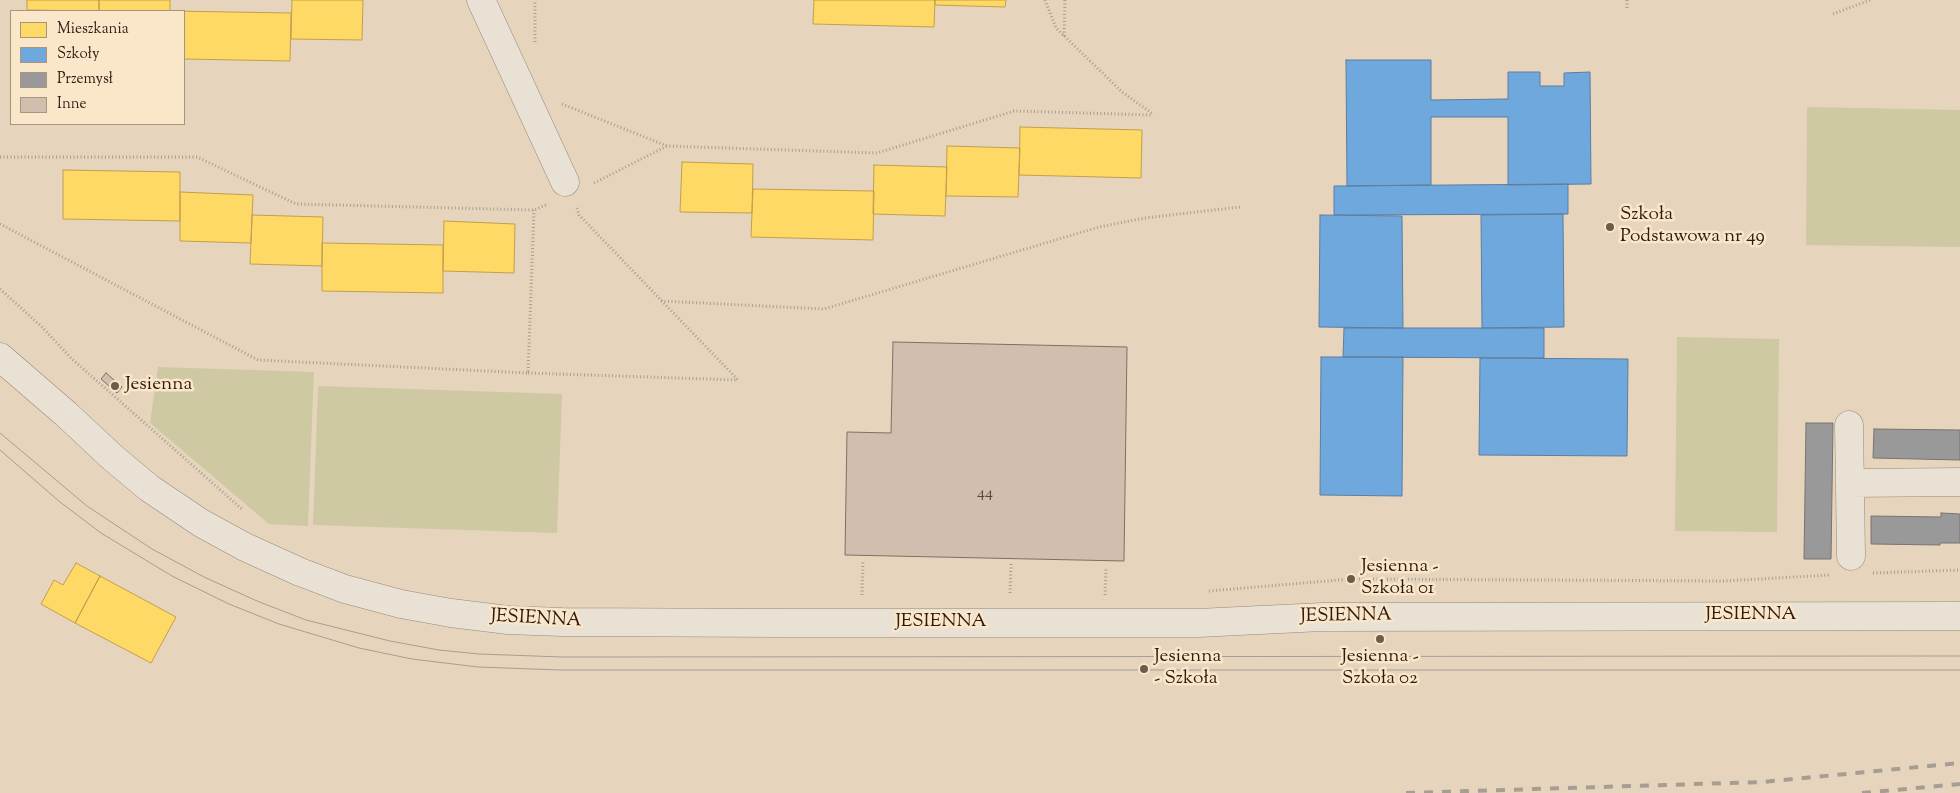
<!DOCTYPE html>
<meta charset="utf-8">
<style>
body{margin:0}
#map{position:relative;width:1960px;height:793px;overflow:hidden;background:#e6d5bc;font-family:"Sorts Mill Goudy",serif}
canvas{display:block}
.legend{position:absolute;left:10px;top:10px;width:175px;height:115px;box-sizing:border-box;background:#fae6c8;border:1px solid #a9947e;margin:0;padding:6px 9px;list-style:none;font-size:15px;color:#2f1910}
.legend li{display:flex;align-items:center;gap:10px;height:25px}
.legend b{width:25px;border:1px solid #a9947e}
</style>
<div id="map">
<canvas width="1960" height="793"></canvas>
<ul class="legend">
<li><b style="height:14px;background:#ffd966"></b>Mieszkania</li>
<li><b style="height:14px;background:#6fa8dc"></b>Szkoły</li>
<li><b style="height:14px;background:#999"></b>Przemysł</li>
<li><b style="height:14px;background:#d2beae"></b>Inne</li>
</ul>
</div>
<script>
const g = document.querySelector('canvas').getContext('2d');
g.lineJoin = 'round';
function fill(path, color) { g.fillStyle = color; g.fill(path, 'evenodd'); }
const poly = rows => new Path2D(rows.map(r => 'M' + r).join(''));
function stroke(path, color, width, dash) { g.strokeStyle = color; g.lineWidth = width; g.lineCap = dash ? 'butt' : 'round'; g.setLineDash(dash || []); g.stroke(path); }
function write(font, color, halo, rows, align = 'center') {
  g.font = font + ' "Sorts Mill Goudy",serif'; g.lineWidth = 5; g.setLineDash([]); g.textBaseline = 'middle'; g.strokeStyle = halo; g.fillStyle = color; for (const [text, x, y, turn = 0] of rows) {
    g.save(); g.translate(x, y); g.rotate((+turn || 0) * Math.PI / 180); g.textAlign = isNaN(turn) ? turn : align; if (halo) g.strokeText(text, 0, 0); g.fillText(text, 0, 0); g.restore();
  }
}
const green = poly([
 [1807,107,1960,110,1960,247,1806,245],
 [1677,337,1779,339,1777,532,1675,531],
 [158,367,314,372,308,526,269,524,150,423],
 [318,386,562,394,557,533,313,525]
]);
const homes = poly([
 [27,0,99,0,99,11,27,10,27,0],
 [99,0,170,0,170,11,99,11,99,0],
 [292,0,363,0,362,40,291,39,292,0],
 [814,0,935,0,934,27,813,24,814,0],
 [935,0,1006,0,1005,7,935,5,935,0],
 [170,11,291,13,290,61,184,59,184,11,170,11],
 [1020,127,1142,130,1141,178,1019,175,1020,127],
 [947,146,1020,148,1018,197,946,196,947,146],
 [682,162,753,164,752,213,680,212,682,162],
 [874,165,947,167,945,216,873,214,874,165],
 [63,170,180,172,180,221,63,219,63,170],
 [753,189,874,191,873,240,751,237,753,189],
 [180,192,253,195,251,243,180,241,180,192],
 [252,215,323,217,322,266,250,264,252,215],
 [444,221,515,224,514,273,443,271,444,221],
 [322,243,443,245,443,293,322,291,322,243],
 [76,563,100,576,75,623,41,604,54,580,63,585,76,563],
 [100,576,176,617,151,663,75,623,100,576]
]);
const schools = poly([
 [1346,60,1431,60,1431,100,1508,99,1508,72,1540,72,1540,86,1564,86,1564,73,1590,72,1591,184,1508,185,1508,117,1431,117,1431,185,1347,186,1346,60],
 [1568,184,1568,214,1334,215,1334,186,1568,184],
 [1563,214,1564,327,1482,328,1481,215,1563,214],
 [1320,215,1402,216,1403,328,1319,327,1320,215],
 [1344,328,1544,328,1544,358,1343,357,1344,328],
 [1321,357,1403,357,1402,496,1320,495,1321,357],
 [1480,358,1628,359,1627,456,1479,455,1480,358]
]);
const industry = poly([
 [1806,423,1833,423,1831,559,1804,559,1806,423],
 [1874,429,1960,430,1960,460,1873,458,1874,429],
 [1941,513,1960,514,1960,543,1940,543,1940,545,1871,544,1871,516,1941,517,1941,513]
]);
const building = poly([
 [893,342,1127,347,1124,561,845,555,847,432,891,433,893,342],
 [106,373,122,387,117,393,101,379,106,373]
]);
const path = poly([
 [1045,0,1056,28,1122,92,1153,114],
 [1627,0,1627,9],
 [1833,14,1870,0],
 [1064,36,1065,0],
 [535,42,535,0],
 [562,104,667,146,877,153,1014,111,1153,115],
 [0,157,197,157,296,204,534,210,548,204],
 [594,183,667,146],
 [577,208,579,215,738,380],
 [0,224,258,360,528,373,534,210],
 [0,289,42,327,71,358,243,510],
 [661,301,824,309,1099,227,1145,218,1240,207],
 [528,373,738,380],
 [1873,573,1960,570],
 [1209,591,1351,579,1725,581,1830,575],
 [1010,593,1011,564],
 [862,595,863,561],
 [1105,595,1106,568]
]);
const minor = poly([
 [481,0,565,182],
 [0,357,66,414,112,457,149,488,201,523,245,547,300,572,345,589,401,604,451,613,508,620,562,622,781,623,1198,623,1322,617,1960,616],
 [1849,425,1851,556],
 [1850,483,1960,482]
]);
const tram = poly([
 [0,433,87,506,152,549,204,577,257,601,306,620,390,641,439,650,479,654,562,657,1960,656],
 [0,450,60,502,101,533,172,576,229,604,279,624,359,648,412,659,478,667,561,670,1960,670]
]);
const rail = poly([
 [1406,793,1762,782,1960,763],
 [1862,793,1960,784]
]);
const markers = [
 [1610,227,5,"#6f5b4c"],
 [115,386,5,"#6f5b4c"],
 [1351,579,5,"#6f5b4c"],
 [1380,639,5,"#6f5b4c"],
 [1144,669,5,"#6f5b4c"]
];
const numberNames = [
 ["44",985,494]
];
const poiNames = [
 ["Szkoła",1620,216],
 ["Podstawowa nr 49",1620,238],
 ["Jesienna",125,386],
 ["Jesienna -",1361,568],
 ["Szkoła 01",1361,590],
 ["Jesienna",1154,658],
 ["- Szkoła",1154,680],
 ["Jesienna -",1380,658,"center"],
 ["Szkoła 02",1380,680,"center"]
];
const streetNames = [
 ["JESIENNA",1751,616],
 ["JESIENNA",1346,617,-1],
 ["JESIENNA",536,620,3],
 ["JESIENNA",941,623]
];
fill(green, '#cec9a2');
fill(homes, '#ffd966');
stroke(homes, '#c19f4c', 1);
fill(schools, '#6fa8dc');
stroke(schools, '#5c7d9f', 1);
fill(industry, '#999');
stroke(industry, '#797370', 1);
fill(building, '#d2beae');
stroke(building, '#7c7063', 1);
stroke(minor, '#95897b', 29);
stroke(path, '#a69e93', 3, [1, 2.5]);
stroke(minor, '#e9e1d4', 28);
stroke(tram, '#a69e93', 1);
stroke(rail, '#a69e93', 4, [9, 9]);
for (const [x, y, r, color] of markers) { const dot = new Path2D(); dot.arc(x, y, r, 0, 2 * Math.PI); g.fillStyle = color; g.fill(dot); stroke(dot, '#fae6c8', 2); }
write('16px', '#5a4439', null, numberNames);
write('19px', '#2f1910', '#fae6c8', poiNames, 'left');
write('19px', '#2f1910', '#fae6c8', streetNames);
</script>
